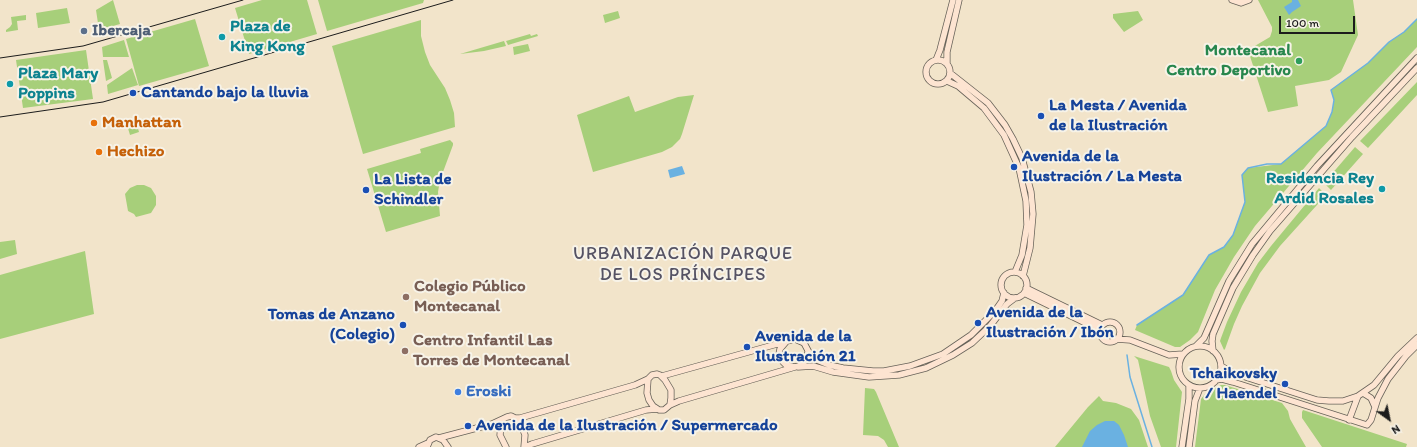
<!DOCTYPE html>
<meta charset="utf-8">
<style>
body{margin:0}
#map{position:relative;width:1417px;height:447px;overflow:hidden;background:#f2e4ca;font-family:Itim,sans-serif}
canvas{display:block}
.north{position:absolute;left:1369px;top:399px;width:40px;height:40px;-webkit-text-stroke:3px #f7f3e8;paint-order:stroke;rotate:147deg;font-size:11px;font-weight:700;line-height:16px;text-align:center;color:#1c1c1c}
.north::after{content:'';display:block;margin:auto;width:14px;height:18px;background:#1c1c1c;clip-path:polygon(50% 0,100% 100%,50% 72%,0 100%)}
.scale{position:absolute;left:1279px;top:16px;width:76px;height:18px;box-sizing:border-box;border:2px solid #1c1c1c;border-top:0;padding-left:5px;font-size:12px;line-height:14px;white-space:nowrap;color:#1c1c1c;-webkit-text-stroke:3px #f7f3e8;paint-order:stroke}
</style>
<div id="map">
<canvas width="1417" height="447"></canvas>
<div class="north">N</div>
<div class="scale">100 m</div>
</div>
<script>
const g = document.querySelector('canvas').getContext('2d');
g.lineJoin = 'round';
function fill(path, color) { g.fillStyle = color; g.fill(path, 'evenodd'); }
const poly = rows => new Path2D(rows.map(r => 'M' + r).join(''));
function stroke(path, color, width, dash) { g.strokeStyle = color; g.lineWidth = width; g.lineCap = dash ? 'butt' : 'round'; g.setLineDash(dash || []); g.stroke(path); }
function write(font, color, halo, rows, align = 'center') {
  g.font = font + ' Itim,sans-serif'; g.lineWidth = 4; g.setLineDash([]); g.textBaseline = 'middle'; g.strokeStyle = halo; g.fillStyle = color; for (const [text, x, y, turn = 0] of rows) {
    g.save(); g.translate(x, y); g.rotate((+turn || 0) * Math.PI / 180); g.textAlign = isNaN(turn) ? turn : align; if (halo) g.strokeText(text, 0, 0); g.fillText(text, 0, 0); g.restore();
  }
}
const green = poly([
 [113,0,120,24,99,30,96,10],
 [262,0,307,0,317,34,249,54,235,8],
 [318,0,424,0,423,3,327,31],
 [1258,0,1354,0,1353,0,1358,35,1341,72,1329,80,1295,86,1298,106,1268,112,1248,50,1270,37,1272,31,1272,27],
 [67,8,70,23,38,28,36,13],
 [618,11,620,18,605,23,603,15],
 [1138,11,1143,20,1124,32,1113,18,1113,14],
 [26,15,26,20,17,21,18,30,6,32,6,30,10,27,12,24,11,17],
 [195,19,209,66,139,86,126,39],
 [1417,19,1417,47,1317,153,1255,226,1234,257,1215,290,1198,332,1190,340,1180,347,1175,347,1135,330,1137,325,1183,295,1209,255,1224,247,1233,235,1245,202,1242,175,1248,168,1281,164,1326,126,1332,112,1334,100,1331,90,1368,63,1389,42,1404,32],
 [421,20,421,36,425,52,430,65,445,88,450,100,454,113,455,127,363,154,332,46],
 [530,34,531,36,537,34,538,36,508,45,506,41],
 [124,40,129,57,103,57,102,47],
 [504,41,506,46,484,51,460,54],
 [528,44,530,51,514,55,513,47],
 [86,50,93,99,23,108,16,60],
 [103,60,107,60,112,78,106,81],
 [132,68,138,85,108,94,107,85],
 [1417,82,1417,95,1368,148,1360,141],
 [694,95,682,134,680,139,672,147,662,152,593,172,577,115,629,96,635,112,678,97],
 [136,122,139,132,130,135,127,125],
 [450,140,453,143,453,145,440,180,438,192,440,216,386,232,367,169,421,153,420,149],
 [1355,147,1363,154,1331,190,1324,183],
 [137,185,144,185,151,188,156,196,156,205,151,213,136,217,134,214,128,211,125,194,130,188],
 [1319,188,1326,195,1280,246,1260,273,1242,306,1234,324,1225,349,1224,350,1220,341,1221,338,1227,322,1241,292,1258,263,1271,246],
 [15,240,17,254,0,259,0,242],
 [85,251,94,314,0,339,0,275],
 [1134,356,1169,367,1171,371,1174,380,1182,392,1176,447,1161,447,1150,416,1138,360],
 [1221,385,1225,385,1282,403,1288,411,1290,419,1306,447,1195,447,1201,399,1205,394],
 [865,388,874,389,876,392,899,447,888,447,884,440,878,436,863,435],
 [1099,396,1103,401,1116,403,1131,409,1139,420,1148,447,1055,447,1088,407],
 [1303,410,1407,444,1406,447,1322,447,1302,418,1302,412]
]);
const water = poly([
 [1292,0,1298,0,1301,6,1292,12,1289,15,1284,7,1292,2],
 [682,166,685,174,670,178,668,170],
 [1105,421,1114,421,1119,425,1124,435,1128,447,1082,447,1090,431,1097,425]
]);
const stream = poly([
 [1137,325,1183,295,1209,255,1224,247,1233,235,1245,202,1242,175,1248,168,1267,164,1281,164,1326,126,1332,112,1334,100,1331,90,1368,63,1389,42,1404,32,1417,19],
 [1127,355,1130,377,1152,447]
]);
const secondary = poly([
 [1232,0,1241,3,1249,0],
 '926 72a12 12 0 1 1 24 0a12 12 0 1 1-24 0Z',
 [936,60,940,50,953,0],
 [947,63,947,52,959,0],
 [950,73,988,103,1005,125,1013,139,1022,158,1031,192,1033,214,1030,248,1023,276],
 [947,81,958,86,984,108,1004,135,1019,168,1026,201,1027,225,1022,255,1015,272],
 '1001 285a13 13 0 1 1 26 0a13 13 0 1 1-26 0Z',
 [1026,288,1102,325],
 [1024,293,1100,330],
 '1100 332a10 10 0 1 1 20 0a10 10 0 1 1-20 0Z',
 [1116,339,1130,340,1169,355,1183,354],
 [786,342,780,349,779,354,783,362,786,365,795,367,801,365,807,359,808,351],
 '1179 367a21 21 0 1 1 42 0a21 21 0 1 1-42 0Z',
 [1196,346,1204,338,1229,281,1252,244,1317,166,1417,58],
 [1213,351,1212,341,1213,334,1233,288,1253,255,1270,231,1352,137,1417,68],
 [1221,366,1233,373,1317,400,1329,401,1343,401,1358,396,1374,385,1398,356,1417,338],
 [798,367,813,366,833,372,869,377,899,375,926,368,953,355,972,343,990,326,1007,304,1015,298],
 [657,374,660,375,665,380,671,390,671,398,670,405,664,410,659,410,653,406,649,400,647,393,648,379,652,375,657,374],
 [662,376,795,339,804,343,812,358,829,365,843,368,873,371,884,371,910,366,943,354,971,335,995,311,1002,301,1004,293],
 [1216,380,1222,379,1233,382,1367,425,1371,420,1378,398,1388,379,1406,356,1417,345],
 [1363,393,1371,398,1375,407],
 [670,405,679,401,795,367],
 [515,418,520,418,635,385,648,379],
 [503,420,501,425,500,435,506,447],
 [1349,420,1358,396],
 [439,438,492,424,507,417,511,416,515,418,522,427,525,435,524,447],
 [419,447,428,443],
 [427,447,430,440,436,437,443,440,448,447],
 [525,447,532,444,646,410,657,409],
 [1182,447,1189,399,1189,385],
 [1189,447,1195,401,1200,388]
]);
const tram = poly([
 [0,58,83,46,243,0],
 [0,117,103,102,453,0]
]);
const markers = [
 [84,31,4,"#5c6f8a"],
 [222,37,4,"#0f9aa8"],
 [1299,61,4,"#2e9e5b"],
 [10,84,4,"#0f9aa8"],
 [133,93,4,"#1a4fb4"],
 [1041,116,4,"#1a4fb4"],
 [94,123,4,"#e8710a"],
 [99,152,4,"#e8710a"],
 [1014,167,4,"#1a4fb4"],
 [1382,189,4,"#0f9aa8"],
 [366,190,4,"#1a4fb4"],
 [406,297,4,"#8d6e63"],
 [978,323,4,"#1a4fb4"],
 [403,325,4,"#1a4fb4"],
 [747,347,4,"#1a4fb4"],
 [405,351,4,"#8d6e63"],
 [1285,384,4,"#1a4fb4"],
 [458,392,4,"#3f7fe0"],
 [468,426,4,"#1a4fb4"]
];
const cultureNames = [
 ["Plaza de",230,27],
 ["King Kong",230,47],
 ["Plaza Mary",18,74],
 ["Poppins",18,94],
 ["Residencia Rey",1374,179,"right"],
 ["Ardid Rosales",1374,199,"right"]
];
const serviceNames = [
 ["Ibercaja",92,31]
];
const leisureNames = [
 ["Montecanal",1291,51],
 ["Centro Deportivo",1291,71]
];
const transitNames = [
 ["Cantando bajo la lluvia",141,93],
 ["La Mesta / Avenida",1049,106],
 ["de la Ilustración",1049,126],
 ["Avenida de la",1022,157],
 ["Ilustración / La Mesta",1022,177],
 ["La Lista de",374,180],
 ["Schindler",374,200],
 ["Avenida de la",986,313],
 ["Ilustración / Ibón",986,333],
 ["Tomas de Anzano",395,315,"right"],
 ["(Colegio)",395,335,"right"],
 ["Avenida de la",755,337],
 ["Ilustración 21",755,357],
 ["Tchaikovsky",1277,374,"right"],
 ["/ Haendel",1277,394,"right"],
 ["Avenida de la Ilustración / Supermercado",476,426]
];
const foodNames = [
 ["Manhattan",102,123],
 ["Hechizo",107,152]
];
const educationNames = [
 ["Colegio Público",414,287],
 ["Montecanal",414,307],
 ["Centro Infantil Las",413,341],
 ["Torres de Montecanal",413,361]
];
const shopNames = [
 ["Eroski",466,392]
];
const neighbourhoodNames = [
 ["URBANIZACIÓN PARQUE",683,254],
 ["DE LOS PRÍNCIPES",683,275]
];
fill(green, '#a7cf7a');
fill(water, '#6ab1e1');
stroke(stream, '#6ab1e1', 1.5);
stroke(secondary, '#676259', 7);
stroke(secondary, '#fde4d1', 5.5);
stroke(tram, '#1c1c1c', 1);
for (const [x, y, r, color] of markers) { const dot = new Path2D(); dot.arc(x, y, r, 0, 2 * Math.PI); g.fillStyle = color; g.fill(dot); stroke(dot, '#f7f3e8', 1.5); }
write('bold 17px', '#0d838f', '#f7f3e8', cultureNames, 'left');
write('bold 17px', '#4e5e75', '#f7f3e8', serviceNames, 'left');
write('bold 17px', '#27864d', '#f7f3e8', leisureNames, 'right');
write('bold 17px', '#164399', '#f7f3e8', transitNames, 'left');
write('bold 17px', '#c56008', '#f7f3e8', foodNames, 'left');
write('bold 17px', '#785e54', '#f7f3e8', educationNames, 'left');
write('bold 17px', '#366cbe', '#f7f3e8', shopNames, 'left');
g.letterSpacing = '1px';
write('18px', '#555263', '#f7f3e8', neighbourhoodNames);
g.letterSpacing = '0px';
</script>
